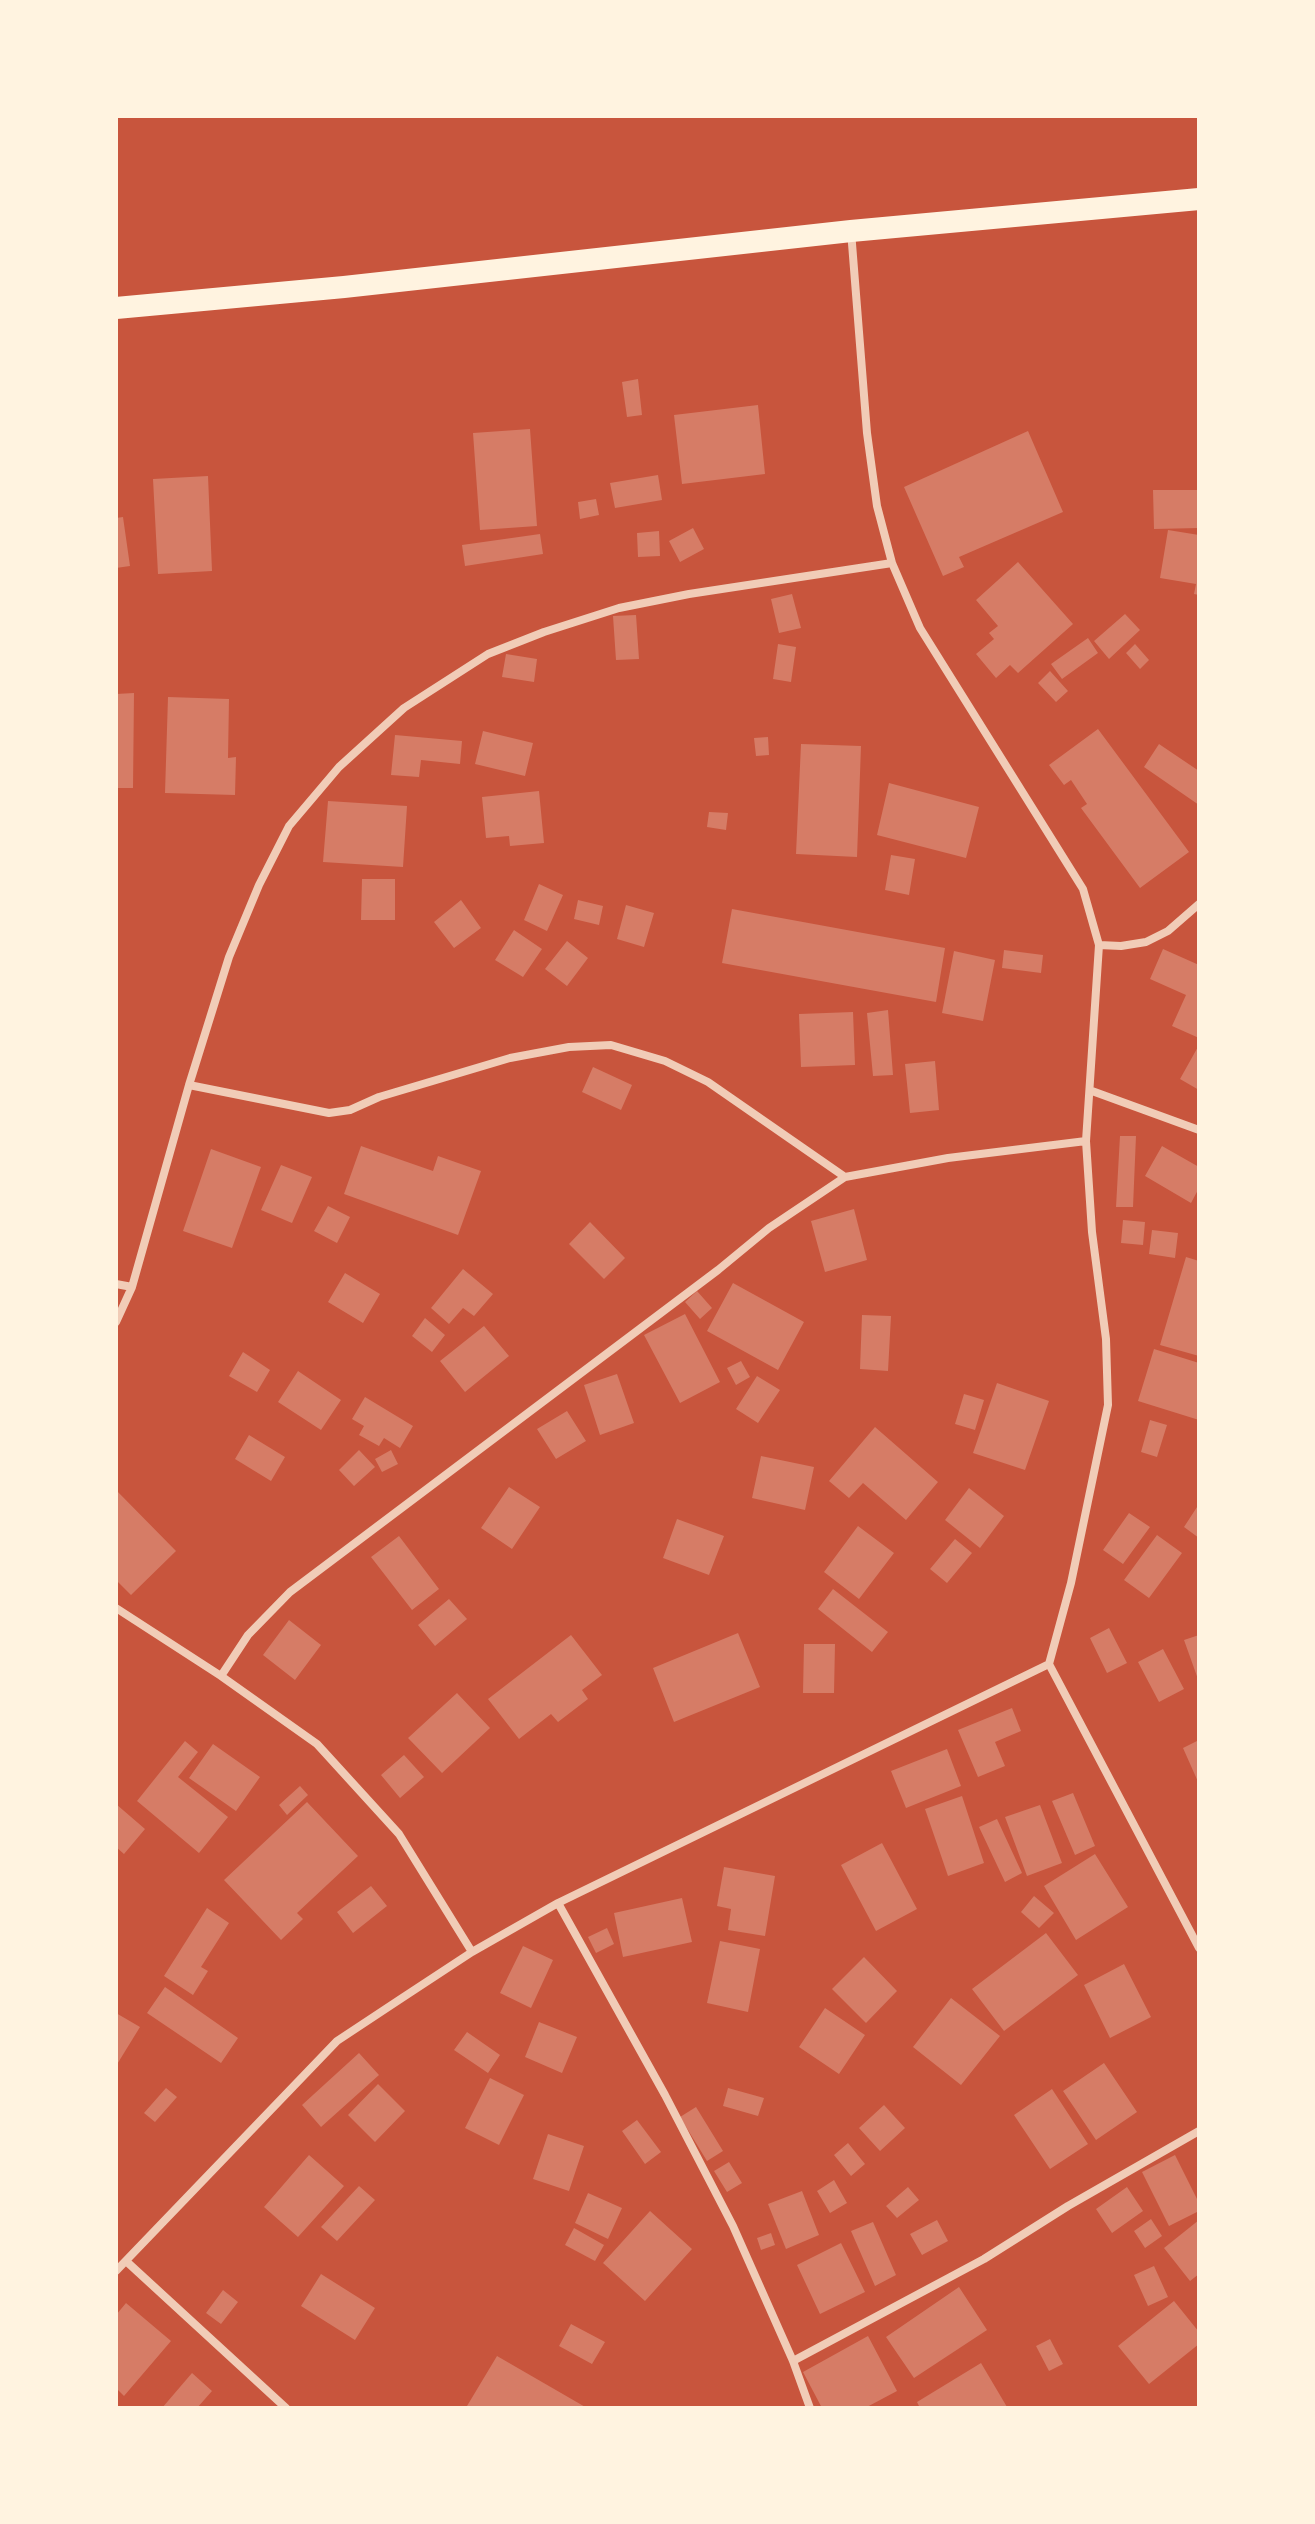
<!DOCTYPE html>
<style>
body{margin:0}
#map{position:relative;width:1315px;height:2524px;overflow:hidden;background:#c8553d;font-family:"Work Sans",sans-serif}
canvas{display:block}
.frame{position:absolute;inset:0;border:118px solid #fff3e0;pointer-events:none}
</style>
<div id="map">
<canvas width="1315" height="2524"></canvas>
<div class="frame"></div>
</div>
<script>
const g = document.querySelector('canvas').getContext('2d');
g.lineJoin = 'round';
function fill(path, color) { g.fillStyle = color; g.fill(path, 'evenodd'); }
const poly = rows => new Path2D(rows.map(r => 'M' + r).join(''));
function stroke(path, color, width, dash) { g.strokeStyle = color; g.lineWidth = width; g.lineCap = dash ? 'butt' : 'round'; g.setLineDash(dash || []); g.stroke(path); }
const building = poly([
 [638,379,642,415,627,417,622,382],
 [758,405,765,474,682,484,674,415],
 [530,429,537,526,480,530,473,433],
 [1028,431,1063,512,959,557,964,567,943,576,904,487],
 [658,475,662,500,615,508,610,483],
 [208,476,212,571,158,574,153,479],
 [1153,490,1199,490,1199,528,1154,529],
 [596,499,599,515,580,519,578,502],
 [123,517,130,566,116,568,116,518],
 [693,528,704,549,680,562,669,541],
 [1168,530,1199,535,1199,595,1194,594,1196,584,1160,578],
 [659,531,660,556,638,557,637,533],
 [540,534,543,554,465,566,462,545],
 [1018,562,1073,624,1018,673,1010,665,996,678,976,654,994,639,989,633,998,626,976,600],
 [792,594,801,628,779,633,771,599],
 [1125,614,1140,630,1109,659,1094,641],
 [636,615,639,659,616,660,613,616],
 [1088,638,1098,653,1062,679,1051,664],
 [778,644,796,647,791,682,773,679],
 [1135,644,1149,660,1140,669,1126,653],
 [506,654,537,659,534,682,502,677],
 [1050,671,1068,691,1056,702,1038,683],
 [134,693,133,788,116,788,116,694],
 [168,697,229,699,228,758,236,757,235,795,165,793],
 [1098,729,1189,852,1140,888,1081,808,1087,804,1071,780,1064,785,1049,765],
 [483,731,533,743,525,776,475,764],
 [395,735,462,741,460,764,421,760,419,777,391,775],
 [768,737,769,755,756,756,754,738],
 [801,744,861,746,857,857,796,854],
 [1159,744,1199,771,1199,805,1144,767],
 [889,783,979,807,966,858,877,835],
 [539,791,544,843,510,846,509,836,486,838,482,797],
 [328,801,407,806,403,867,323,862],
 [709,812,728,813,726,830,707,827],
 [891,855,915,859,909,895,885,890],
 [362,879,395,879,395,920,361,920],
 [539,884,563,895,547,931,524,920],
 [461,900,481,928,454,948,434,922],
 [578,900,603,906,599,925,574,919],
 [626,905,654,913,644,947,617,939],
 [732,909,945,948,936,1002,722,963],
 [514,930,542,949,523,977,495,960],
 [567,941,588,958,567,986,545,969],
 [1163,949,1199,965,1199,1038,1172,1026,1186,995,1150,979],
 [1004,950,1043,955,1041,973,1002,968],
 [954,951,995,960,983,1021,942,1013],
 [888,1010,893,1075,873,1076,867,1013],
 [853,1012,855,1065,801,1067,799,1014],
 [1199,1045,1199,1090,1180,1079],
 [935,1061,939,1110,910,1113,905,1064],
 [593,1067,632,1085,621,1110,582,1092],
 [1120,1136,1136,1136,1133,1207,1116,1207],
 [361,1146,433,1171,438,1156,481,1171,458,1235,344,1194],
 [1162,1146,1199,1167,1199,1188,1191,1203,1145,1176],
 [211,1149,261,1167,232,1248,183,1231],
 [281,1165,312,1177,292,1223,261,1210],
 [328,1206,350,1217,337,1243,314,1231],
 [854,1209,867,1260,825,1272,811,1221],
 [1123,1220,1145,1222,1143,1245,1121,1243],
 [590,1222,625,1258,604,1279,569,1244],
 [1152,1230,1178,1233,1175,1258,1149,1254],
 [1186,1257,1199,1261,1199,1356,1160,1345],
 [463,1269,493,1294,474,1316,463,1308,449,1324,431,1308],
 [345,1273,380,1294,363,1323,328,1302],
 [733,1283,804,1322,778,1370,707,1331],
 [697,1291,712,1308,700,1319,685,1302],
 [685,1314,720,1382,680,1403,644,1335],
 [862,1315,891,1316,888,1371,860,1369],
 [425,1318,445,1335,432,1352,412,1336],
 [484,1326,509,1356,465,1392,440,1361],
 [1154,1349,1199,1363,1199,1420,1138,1401],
 [243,1352,270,1370,257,1392,229,1376],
 [741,1361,750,1377,736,1385,727,1368],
 [298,1371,341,1400,321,1430,278,1402],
 [617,1374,634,1423,600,1435,584,1385],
 [757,1376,780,1390,758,1423,736,1409],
 [997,1383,1049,1401,1025,1470,973,1453],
 [964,1394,984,1400,975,1430,955,1424],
 [365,1397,413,1426,400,1448,384,1438,379,1446,359,1435,364,1426,352,1419],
 [567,1411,586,1441,556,1459,537,1429],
 [1150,1420,1167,1425,1157,1457,1141,1452],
 [875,1427,938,1482,906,1520,863,1483,849,1498,829,1481],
 [249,1435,285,1457,271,1481,235,1459],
 [359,1450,375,1467,354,1486,339,1470],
 [391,1450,398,1464,382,1472,375,1459],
 [761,1456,814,1467,805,1510,752,1498],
 [509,1487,540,1507,512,1549,481,1528],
 [969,1488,1004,1516,980,1548,945,1520],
 [116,1490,176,1551,131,1595,116,1580],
 [1199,1504,1199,1538,1184,1527],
 [1129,1513,1150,1527,1123,1564,1103,1550],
 [677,1519,724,1536,709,1575,663,1558],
 [858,1526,894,1553,859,1599,824,1572],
 [1157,1535,1182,1553,1149,1598,1124,1580],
 [399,1536,439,1589,412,1610,371,1557],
 [955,1539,972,1553,947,1583,930,1569],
 [833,1589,888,1632,872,1652,818,1609],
 [449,1599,467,1619,435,1646,418,1625],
 [289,1620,321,1645,295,1680,263,1655],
 [1109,1628,1127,1663,1107,1673,1090,1638],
 [738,1633,760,1687,674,1722,653,1668],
 [571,1635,602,1675,582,1690,588,1699,558,1722,551,1714,519,1739,488,1699],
 [1199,1635,1199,1682,1184,1640],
 [804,1644,835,1644,834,1693,803,1693],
 [1163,1649,1184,1689,1159,1702,1138,1662],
 [457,1693,490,1728,442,1773,408,1738],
 [1012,1708,1021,1731,995,1742,1005,1766,978,1777,958,1730],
 [1199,1740,1199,1784,1183,1748],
 [185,1741,198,1752,178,1777,228,1817,199,1853,137,1801],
 [213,1744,260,1777,236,1811,189,1778],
 [947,1749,961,1786,906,1808,891,1771],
 [404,1755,424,1777,400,1798,381,1775],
 [300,1786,308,1795,287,1815,279,1805],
 [1073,1793,1095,1846,1075,1855,1052,1801],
 [962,1796,984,1863,948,1876,925,1809],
 [307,1802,358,1856,297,1913,303,1919,281,1940,224,1880],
 [116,1804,145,1829,124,1854,116,1847],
 [1040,1805,1062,1863,1027,1876,1005,1817],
 [997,1819,1022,1873,1005,1882,979,1827],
 [882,1843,917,1909,876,1931,841,1865],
 [1095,1854,1128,1907,1076,1940,1044,1886],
 [724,1867,775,1876,765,1936,728,1930,731,1909,717,1906],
 [371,1886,387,1906,353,1933,337,1912],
 [1034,1896,1054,1913,1039,1928,1021,1912],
 [682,1898,692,1942,623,1957,614,1913],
 [207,1908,229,1923,201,1967,208,1971,193,1995,164,1976],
 [607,1928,614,1944,596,1953,588,1937],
 [1046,1933,1078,1975,1004,2031,972,1989],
 [720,1941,760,1949,748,2012,707,2003],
 [523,1946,553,1960,531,2008,500,1993],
 [864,1957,897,1991,866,2023,832,1989],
 [1124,1964,1151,2017,1110,2038,1084,1985],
 [165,1987,238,2038,221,2063,147,2013],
 [951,1998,1000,2036,961,2085,913,2047],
 [825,2008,865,2035,839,2074,799,2047],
 [116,2013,140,2027,116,2066],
 [539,2022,577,2037,562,2073,525,2057],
 [467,2032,500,2055,488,2073,454,2050],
 [359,2053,379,2075,321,2127,302,2105],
 [1104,2063,1137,2112,1096,2140,1063,2091],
 [490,2078,524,2095,499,2145,465,2128],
 [378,2084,405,2111,375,2142,348,2115],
 [166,2088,177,2097,155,2122,144,2113],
 [728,2088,764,2098,758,2116,723,2106],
 [1052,2089,1088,2144,1050,2169,1014,2115],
 [884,2105,905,2128,880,2151,859,2128],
 [696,2107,723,2151,707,2161,680,2117],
 [637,2120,661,2152,645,2164,622,2131],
 [548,2134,584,2146,569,2191,533,2179],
 [848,2143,865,2164,851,2176,834,2155],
 [309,2155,344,2186,298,2237,264,2207],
 [1175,2155,1199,2203,1199,2211,1169,2226,1142,2172],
 [729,2162,742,2183,727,2192,714,2171],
 [834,2180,847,2203,830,2213,817,2191],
 [359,2186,375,2200,337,2241,321,2227],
 [908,2187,919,2200,897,2218,886,2206],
 [1127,2187,1143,2211,1112,2233,1096,2209],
 [802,2191,819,2235,786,2249,768,2204],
 [588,2193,622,2208,608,2239,575,2223],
 [650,2211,692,2249,645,2301,603,2263],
 [1151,2219,1162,2236,1145,2248,1134,2231],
 [937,2220,948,2241,922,2255,910,2234],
 [1199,2220,1199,2274,1190,2281,1164,2248],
 [873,2222,896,2275,875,2286,851,2231],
 [574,2228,604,2245,595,2261,565,2245],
 [771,2233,775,2245,761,2250,757,2238],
 [841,2243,865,2292,820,2314,797,2265],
 [1154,2266,1168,2297,1148,2306,1134,2275],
 [321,2274,375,2308,355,2340,301,2306],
 [959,2287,987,2330,914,2378,886,2337],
 [223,2290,238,2302,221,2324,206,2313],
 [1174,2301,1199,2332,1199,2344,1149,2384,1118,2346],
 [126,2303,171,2341,124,2396,116,2388,116,2315],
 [571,2324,605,2342,592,2364,559,2346],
 [868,2336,897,2391,865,2408,822,2408,803,2372],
 [1050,2339,1063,2364,1049,2371,1036,2346],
 [497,2356,587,2408,467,2406],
 [981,2363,1007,2407,920,2408,917,2402],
 [192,2373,212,2391,197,2408,162,2408]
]);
const minor = poly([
 [1099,945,1121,946,1146,942,1168,931,1199,904],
 [189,1085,329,1113,350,1110,379,1097,510,1058,569,1047,611,1045,665,1061,708,1082,845,1177],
 [1092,1091,1199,1130],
 [116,1284,132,1287],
 [116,1322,132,1287,189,1085,229,957,259,885,289,826,339,767,404,708,488,654,544,632,619,608,689,594,892,563],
 [116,1608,221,1676,317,1744,399,1834,472,1952],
 [1049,1664,1199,1948],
 [221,1676,248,1635,290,1592,718,1270,769,1228,845,1177,948,1158,1086,1141],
 [558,1903,665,2095,733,2226,793,2361,810,2408],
 [126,2261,286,2408],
 [116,2271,337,2041,402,1998,472,1952,558,1903,1049,1664,1071,1583,1108,1405,1106,1339,1092,1232,1086,1141,1099,945,1083,889,920,628,892,563,877,506,867,433,851,231],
 [793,2361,984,2259,1068,2206,1199,2131]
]);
const trunk = poly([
 [116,308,344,287,851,231,1199,199]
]);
fill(building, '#d67c66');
stroke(minor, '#f1ccb7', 8);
stroke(trunk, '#fff3e0', 22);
</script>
